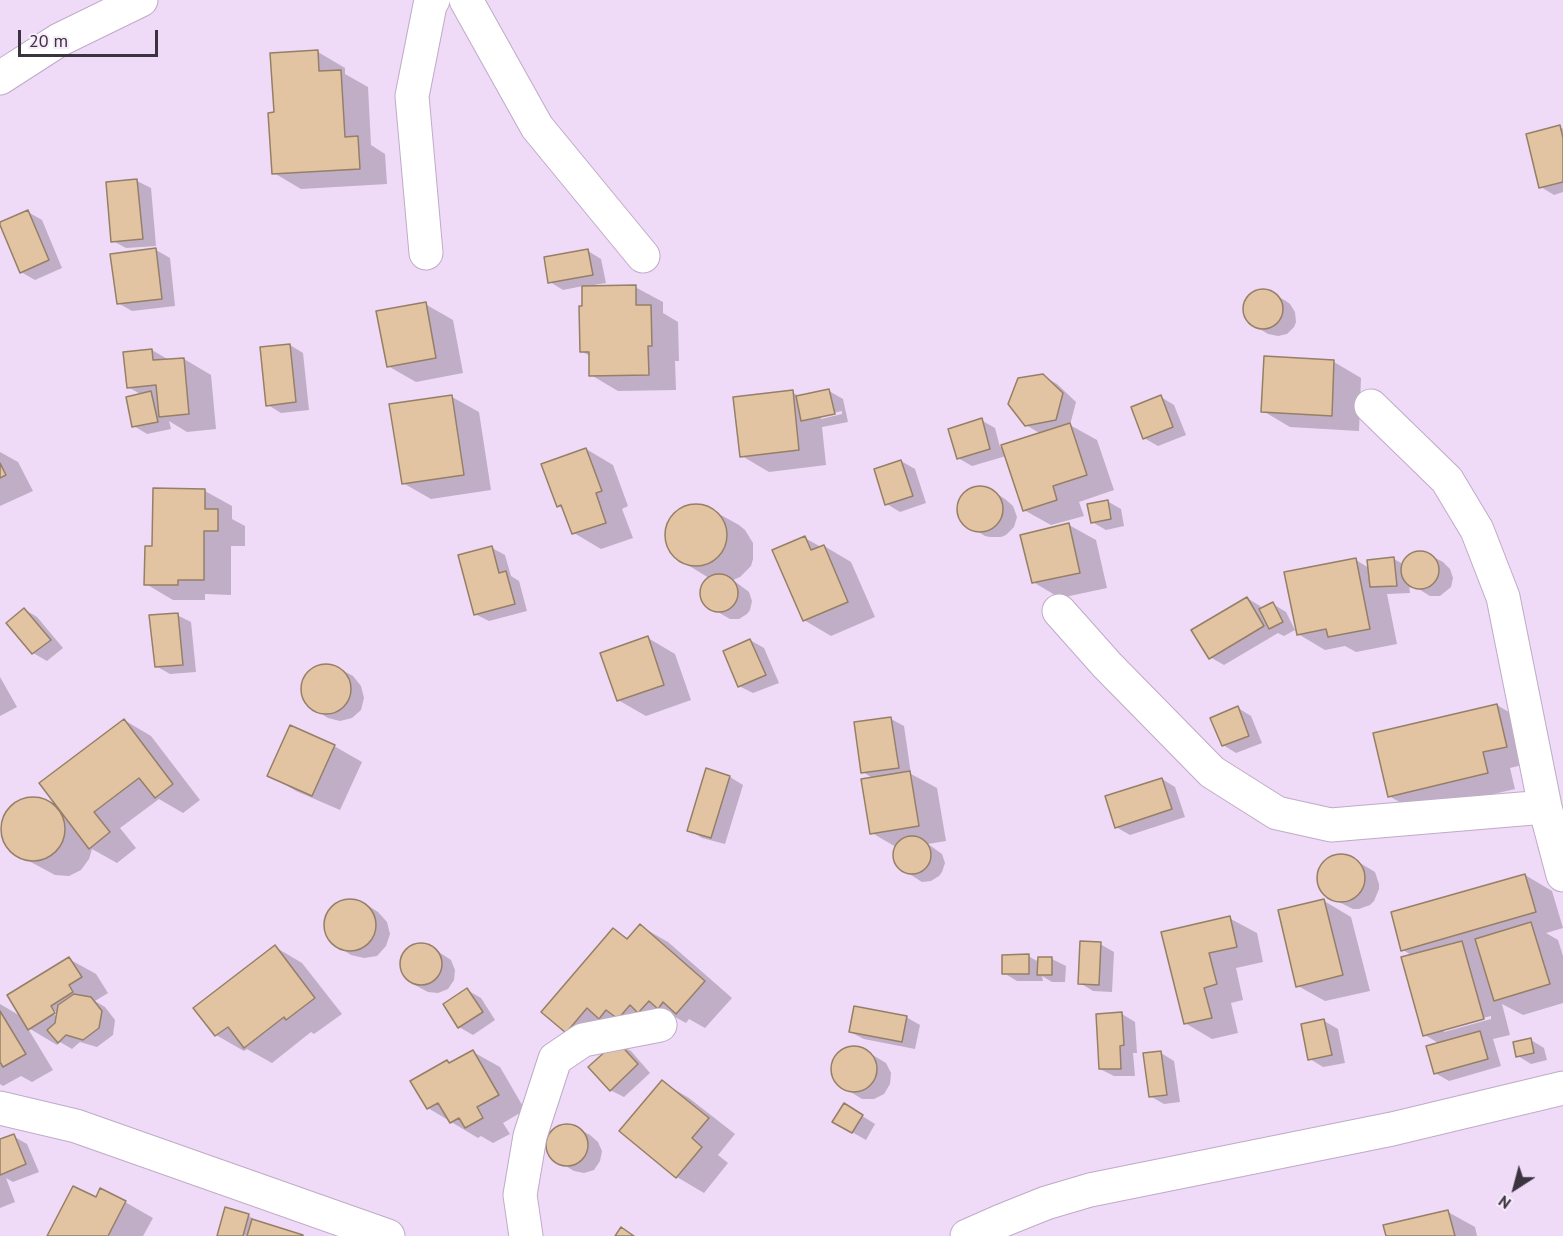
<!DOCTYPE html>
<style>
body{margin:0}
#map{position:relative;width:1563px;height:1236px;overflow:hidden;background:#efdaf7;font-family:"PT Sans",sans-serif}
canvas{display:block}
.north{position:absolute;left:1485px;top:1158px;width:60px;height:60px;-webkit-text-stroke:4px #f7ebfc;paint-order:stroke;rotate:216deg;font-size:16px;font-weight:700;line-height:24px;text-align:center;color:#3b333e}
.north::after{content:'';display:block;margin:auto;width:21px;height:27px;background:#3b333e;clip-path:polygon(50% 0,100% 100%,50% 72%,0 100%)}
.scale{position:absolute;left:18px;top:30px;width:140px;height:27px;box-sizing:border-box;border:3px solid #3b333e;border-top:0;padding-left:8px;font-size:18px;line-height:21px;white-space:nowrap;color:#3b333e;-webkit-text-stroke:4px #f7ebfc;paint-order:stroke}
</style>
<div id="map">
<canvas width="1563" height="1236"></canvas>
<div class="north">N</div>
<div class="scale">20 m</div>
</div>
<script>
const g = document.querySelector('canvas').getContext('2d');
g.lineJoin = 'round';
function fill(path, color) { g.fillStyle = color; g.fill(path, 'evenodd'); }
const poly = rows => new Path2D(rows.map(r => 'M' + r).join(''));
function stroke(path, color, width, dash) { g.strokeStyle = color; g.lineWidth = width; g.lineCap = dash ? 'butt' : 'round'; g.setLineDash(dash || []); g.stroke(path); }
const shadow = poly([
 [318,52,345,68,345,74,368,87,371,145,385,154,387,184,301,189,274,173,275,114],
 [1560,127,1563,129,1563,192,1554,195,1541,187],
 [137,181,151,188,156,246,126,248,113,241],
 [28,212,42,220,62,268,35,280,21,272],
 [156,250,170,258,175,306,132,311,118,303],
 [588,251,601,259,606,283,588,286,588,288,635,287,663,302,663,313,678,322,679,361,675,361,676,390,618,391,591,375,590,356,581,351,583,286,563,290,550,282],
 [1262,290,1272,293,1286,301,1290,304,1295,312,1296,322,1294,327,1287,334,1278,336,1268,334,1250,323,1244,314,1244,305,1249,296,1257,291],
 [425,304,453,320,463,373,416,382,388,366],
 [290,345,303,353,309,410,281,413,268,405],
 [152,350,169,360,184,359,211,375,216,429,187,432,169,421,171,429,147,434,134,426,142,395,128,387],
 [1265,358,1334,362,1361,378,1359,431,1290,427,1263,411],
 [1043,376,1057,384,1076,402,1070,425,1097,440,1114,490,1079,502,1084,516,1051,525,1024,510,1006,456,972,466,958,458,981,420,995,428,1000,447,1041,434,1026,425],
 [829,391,843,399,848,422,822,427,826,465,769,472,742,456,792,392,800,397],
 [842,411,842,414,821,419,821,416],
 [452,397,479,412,491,490,431,499,403,483],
 [1161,397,1174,405,1186,435,1158,446,1144,438],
 [586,449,613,465,628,506,622,509,633,538,601,549,574,533,564,509,558,506],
 [0,452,18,462,33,491,0,506],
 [901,461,915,469,926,503,900,512,887,504],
 [980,487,991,490,1005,499,1013,506,1017,517,1014,527,1006,535,1001,537,990,537,985,536,966,524,960,514,960,504,962,498,965,494,974,488],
 [205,491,232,506,232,519,245,526,245,546,231,546,231,595,205,594,205,600,173,600,146,584,153,548],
 [1107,501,1121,509,1124,526,1106,530,1092,522],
 [695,505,710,509,739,525,745,530,753,543,753,559,751,566,740,577,733,580,749,592,752,601,750,610,747,614,739,619,730,619,711,608,704,602,701,593,703,584,709,578,675,557,667,543,666,528,669,520,674,514,688,506],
 [1069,525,1096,540,1107,588,1060,598,1033,582],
 [805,538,821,547,824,546,851,562,875,617,831,636,804,620],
 [492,548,505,555,511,576,519,581,527,611,489,621,475,614],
 [1415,552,1424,552,1443,562,1450,569,1453,578,1451,587,1440,596,1430,596,1409,583,1410,593,1387,594,1397,644,1356,652,1345,646,1325,650,1298,634,1356,560,1369,568,1394,559,1403,564,1407,557],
 [1247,598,1260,606,1262,609,1273,604,1286,612,1295,630,1284,636,1278,633,1224,665,1210,657],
 [24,609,37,617,63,648,47,661,33,653,8,623],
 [177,615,191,622,196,672,170,674,156,666],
 [648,638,675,654,691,700,646,716,618,700],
 [750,640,764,648,779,683,753,693,739,686],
 [326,665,338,668,353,676,361,686,364,698,361,710,352,718,340,721,328,718,314,709,305,700,302,689,305,677,314,668],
 [0,677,17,707,0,716],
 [1497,705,1524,721,1534,762,1510,768,1515,789,1417,812,1389,796],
 [1238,708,1251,716,1262,743,1236,753,1223,745],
 [891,719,904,726,911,774,937,788,946,841,928,844,942,854,945,863,942,872,939,876,931,881,922,882,900,868,894,856,896,847,872,833,874,779,863,772],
 [124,720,151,736,200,800,183,813,159,799,120,828,136,848,117,863,92,849,89,859,81,870,69,876,55,875,14,853,6,842,3,829,5,815,14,804,27,799,40,799,61,809],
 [334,746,362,762,340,810,296,791,269,775],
 [707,770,730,777,743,785,725,844,702,838,689,830],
 [1162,779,1175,787,1185,817,1130,835,1116,827],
 [1339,855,1350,857,1375,872,1379,884,1379,889,1374,901,1370,905,1359,909,1353,909,1327,896,1320,886,1319,874,1323,863,1328,860],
 [1525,875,1552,891,1563,928,1546,933,1558,940,1563,956,1563,1003,1523,1015,1502,1004,1510,1035,1493,1039,1501,1066,1449,1081,1435,1073,1440,1044,1425,1035,1413,956,1403,950],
 [1491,1016,1491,1019,1444,1032,1444,1028],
 [351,900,364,903,378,912,387,922,390,934,386,946,377,956,364,958,351,955,337,946,328,937,325,924,329,912,338,903],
 [1324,901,1351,917,1370,991,1325,1001,1298,986],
 [1229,918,1257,933,1263,962,1236,968,1243,1000,1231,1003,1238,1033,1212,1039,1185,1023,1163,933],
 [640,926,668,942,732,998,705,1028,689,1019,686,1023,675,1017,667,1027,567,1032,614,930,629,939],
 [418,944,428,945,451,960,455,970,454,980,448,989,438,993,428,992,413,984,405,977,401,967,402,956,408,948],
 [1100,944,1114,952,1112,992,1093,991,1080,983],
 [275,947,302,963,342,1014,314,1034,311,1032,272,1063,247,1049,244,1051,216,1035,195,1008],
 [1028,956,1039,962,1039,958,1052,959,1066,966,1065,982,1052,982,1042,976,1043,981,1017,981,1004,973],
 [69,959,96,974,108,993,95,1001,105,1007,115,1020,113,1035,97,1047,80,1042,72,1049,60,1042,57,1045,27,1027,53,1070,32,1082,21,1076,3,1086,0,1084,0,1004,22,1017],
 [50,1008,58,1013,58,1017,48,1011],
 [467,990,481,998,495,1020,473,1035,459,1027],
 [1122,1014,1135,1022,1137,1053,1133,1053,1135,1076,1114,1076,1100,1069],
 [906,1017,920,1025,915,1049,864,1039,850,1032],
 [1324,1021,1338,1029,1345,1063,1323,1067,1310,1059],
 [1531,1040,1544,1048,1547,1060,1531,1064,1518,1056],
 [617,1043,631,1051,650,1073,624,1097,610,1090],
 [850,1047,861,1048,886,1063,891,1073,890,1084,884,1094,874,1099,862,1099,838,1084,832,1074,833,1062,839,1053],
 [473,1052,500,1067,525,1110,503,1123,510,1134,493,1143,481,1136,478,1138,428,1108,447,1062,451,1064],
 [1161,1053,1174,1061,1180,1102,1164,1104,1150,1096],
 [662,1082,689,1098,735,1134,718,1155,728,1163,704,1193,677,1177],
 [845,1105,875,1124,866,1140,834,1122],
 [565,1126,575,1127,590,1135,598,1142,602,1151,600,1161,594,1170,584,1173,574,1171,551,1157,548,1147,549,1137,555,1129],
 [13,1136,27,1144,39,1172,13,1182,6,1178,15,1202,0,1208,0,1141],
 [97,1199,125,1202,153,1218,143,1236,49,1236],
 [226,1209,249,1216,262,1224,301,1236,218,1236],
 [1448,1212,1475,1227,1477,1236,1387,1236]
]);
const building = poly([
 [318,50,319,71,341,70,345,137,358,136,360,169,272,174,268,113,274,112,270,53,318,50],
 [1560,125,1563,138,1563,182,1539,188,1526,134,1560,125],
 [137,179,143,239,111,242,106,182,137,179],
 [28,210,49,260,20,273,0,225,0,222,28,210],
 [156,248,162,299,117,304,110,254,156,248],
 [588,249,593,275,548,283,544,257,588,249],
 [636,285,636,305,651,305,652,346,648,346,649,375,589,376,589,352,580,352,579,306,582,306,582,286,636,285],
 '1243 309a20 20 0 1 1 40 0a20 20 0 1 1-40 0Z',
 [426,302,436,358,387,367,376,311,426,302],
 [290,344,296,402,266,406,260,347,290,344],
 [152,349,153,360,184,358,189,414,159,417,156,385,127,388,123,352,152,349],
 [1264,356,1334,360,1332,416,1261,412,1264,356],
 [1043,374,1063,393,1056,420,1025,426,1008,404,1018,378,1043,374],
 [829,389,835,414,801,421,796,396,829,389],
 [793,390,799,450,740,457,733,397,793,390],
 [151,391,158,422,132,427,126,397,151,391],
 [452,395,464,475,402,484,389,404,452,395],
 [1161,395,1173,427,1143,439,1131,407,1161,395],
 [982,418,990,449,957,459,948,429,982,418],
 [1070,423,1087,475,1053,486,1057,500,1023,511,1001,445,1070,423],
 [586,448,602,491,596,493,606,523,572,534,561,505,557,507,541,464,586,448],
 [901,460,913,496,885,505,874,469,901,460],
 [0,463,6,475,0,478,0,463],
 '957 509a23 23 0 1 1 46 0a23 23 0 1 1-46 0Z',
 [153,488,205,489,205,509,218,509,218,531,204,531,204,580,178,580,178,585,144,585,145,546,152,546,153,488],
 [1108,500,1111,519,1091,523,1087,504,1108,500],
 '665 535a31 31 0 1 1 62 0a31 31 0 1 1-62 0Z',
 [1069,523,1080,573,1032,583,1020,535,1069,523],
 [805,536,811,550,824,545,848,602,803,621,772,550,805,536],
 [492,546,499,573,506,571,515,604,474,615,458,555,492,546],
 '1401 570a19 19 0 1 1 38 0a19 19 0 1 1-38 0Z',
 [1394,557,1397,586,1370,587,1367,560,1394,557],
 [1356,558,1370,629,1328,637,1326,629,1297,635,1284,572,1356,558],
 '700 593a19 19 0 1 1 38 0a19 19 0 1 1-38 0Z',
 [1247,597,1264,626,1209,659,1191,630,1247,597],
 [1273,602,1283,622,1269,629,1259,609,1273,602],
 [24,608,51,640,32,654,6,623,24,608],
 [178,613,183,665,155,667,149,615,178,613],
 [648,636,664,685,617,701,600,653,648,636],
 [750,639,766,675,738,687,723,651,750,639],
 '301 689a25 25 0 1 1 50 0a25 25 0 1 1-50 0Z',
 [1497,704,1507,747,1483,752,1488,773,1388,797,1373,733,1497,704],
 [1238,706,1249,736,1222,746,1210,718,1238,706],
 [891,717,899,768,861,773,854,722,891,717],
 [124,719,173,784,155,798,139,778,94,812,110,832,89,849,39,783,124,719],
 [290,725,335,745,312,796,267,776,290,725],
 [706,768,730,776,711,838,687,831,706,768],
 [910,771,919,826,870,834,861,779,910,771],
 [1162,778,1172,809,1115,828,1105,796,1162,778],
 '1 829a32 32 0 1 1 64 0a32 32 0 1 1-64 0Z',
 '893 855a19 19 0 1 1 38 0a19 19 0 1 1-38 0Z',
 '1317 878a24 24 0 1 1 48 0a24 24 0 1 1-48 0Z',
 [1525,874,1536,912,1401,951,1391,912,1525,874],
 '324 925a26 26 0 1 1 52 0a26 26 0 1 1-52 0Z',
 [1324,899,1343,975,1296,987,1278,910,1324,899],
 [1230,916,1237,947,1209,953,1217,984,1204,988,1212,1018,1184,1024,1161,932,1230,916],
 [1531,922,1550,984,1494,1001,1475,939,1531,922],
 [640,924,705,981,676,1014,663,1002,658,1009,649,1001,638,1013,630,1005,618,1019,606,1010,599,1019,587,1008,566,1033,541,1012,613,928,627,939,640,924],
 [1080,941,1101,942,1099,985,1078,984,1080,941],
 [1462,941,1484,1019,1423,1036,1401,957,1462,941],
 '400 964a21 21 0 1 1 42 0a21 21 0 1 1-42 0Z',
 [275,945,315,998,286,1020,284,1017,244,1048,228,1027,215,1036,193,1008,275,945],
 [1029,954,1029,974,1002,974,1002,955,1029,954],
 [69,957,82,977,69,985,73,992,51,1006,55,1013,28,1030,7,995,69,957],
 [1038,957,1052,957,1052,975,1037,975,1038,957],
 [467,988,483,1012,458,1028,443,1004,467,988],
 [74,994,91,997,102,1011,99,1028,83,1040,66,1035,58,1043,47,1030,55,1023,58,1005,74,994],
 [854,1006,907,1016,902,1042,849,1032,854,1006],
 [0,1011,26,1054,3,1067,0,1062,0,1011],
 [1122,1012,1124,1045,1120,1046,1121,1069,1099,1069,1096,1014,1122,1012],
 [1324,1019,1332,1055,1308,1060,1301,1024,1324,1019],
 [1480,1031,1488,1059,1434,1074,1426,1046,1480,1031],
 [1531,1038,1534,1053,1516,1057,1513,1042,1531,1038],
 [617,1041,638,1064,610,1091,588,1067,617,1041],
 '831 1069a23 23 0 1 1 46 0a23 23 0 1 1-46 0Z',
 [473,1050,499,1095,477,1107,483,1118,465,1128,459,1118,450,1123,438,1103,427,1109,410,1081,447,1060,449,1063,473,1050],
 [1161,1051,1167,1095,1149,1097,1143,1053,1161,1051],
 [662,1080,709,1118,692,1138,702,1147,676,1178,619,1131,662,1080],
 [844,1103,863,1115,852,1133,832,1122,844,1103],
 '546 1145a21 21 0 1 1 42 0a21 21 0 1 1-42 0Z',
 [14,1134,26,1164,0,1175,0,1139,14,1134],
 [73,1186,96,1197,100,1188,126,1201,108,1236,47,1236,73,1186],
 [225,1207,249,1214,243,1236,217,1236,225,1207],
 [1448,1210,1455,1236,1386,1236,1383,1225,1448,1210],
 [252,1219,303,1235,303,1236,247,1236,252,1219],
 [621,1227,634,1236,615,1236,621,1227]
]);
const minor = poly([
 [466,0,537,127,643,256],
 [0,78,59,40,141,0],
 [426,253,412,96,430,5,433,0],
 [1371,406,1447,480,1477,530,1503,597,1545,807,1563,875],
 [1059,611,1107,665,1212,772,1277,813,1331,825,1545,807],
 [0,1108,76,1126,388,1236],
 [526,1236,520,1195,530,1136,555,1059,583,1040,660,1025],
 [967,1236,1001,1221,1046,1203,1090,1190,1392,1129,1563,1088]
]);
fill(shadow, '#0003');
fill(building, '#e2c4a2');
stroke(building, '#957f67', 1.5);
stroke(minor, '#bfabc7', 35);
stroke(minor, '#fff', 33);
</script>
